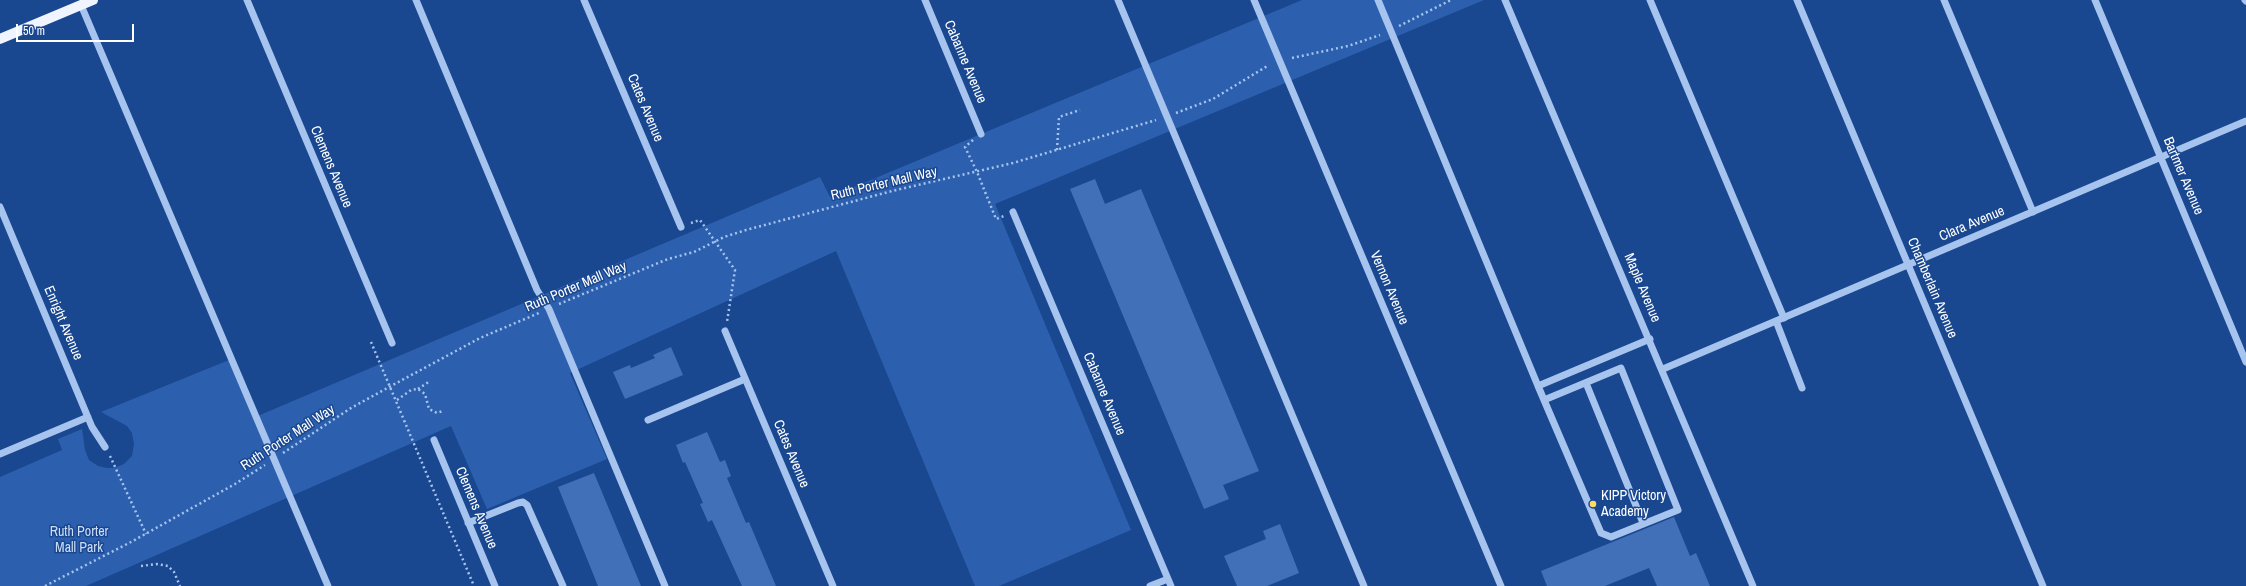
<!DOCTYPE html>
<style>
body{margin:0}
#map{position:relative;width:2246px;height:586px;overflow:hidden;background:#194790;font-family:"Archivo Narrow",sans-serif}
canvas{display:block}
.scale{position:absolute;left:16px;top:24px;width:118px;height:18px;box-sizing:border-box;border:2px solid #fff;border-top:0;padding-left:5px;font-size:12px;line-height:14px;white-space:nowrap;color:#fff;-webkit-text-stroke:3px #194790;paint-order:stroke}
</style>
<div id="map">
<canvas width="2246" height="586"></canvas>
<div class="scale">50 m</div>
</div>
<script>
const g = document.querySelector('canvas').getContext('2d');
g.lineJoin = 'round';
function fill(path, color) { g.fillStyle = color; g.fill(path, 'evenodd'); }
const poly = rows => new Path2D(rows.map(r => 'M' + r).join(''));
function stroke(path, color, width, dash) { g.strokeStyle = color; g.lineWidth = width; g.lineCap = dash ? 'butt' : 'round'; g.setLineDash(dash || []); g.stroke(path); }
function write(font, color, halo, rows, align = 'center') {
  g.font = font + ' "Archivo Narrow",sans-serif'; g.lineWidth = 3; g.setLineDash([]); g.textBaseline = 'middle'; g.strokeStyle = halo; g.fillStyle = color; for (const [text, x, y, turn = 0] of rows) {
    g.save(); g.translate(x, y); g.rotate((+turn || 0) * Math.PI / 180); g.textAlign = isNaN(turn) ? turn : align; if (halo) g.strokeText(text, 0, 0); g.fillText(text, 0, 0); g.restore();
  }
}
const green = poly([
 [1302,0,1484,0,995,204,1131,530,999,586,975,586,836,251,570,373,607,459,487,509,451,426,86,586,0,586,0,477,62,450,58,439,82,429,85,450,89,460,98,466,107,468,114,468,124,464,132,456,134,444,132,433,127,426,101,412,229,360,253,418,820,177,830,197]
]);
const building = poly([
 [1095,179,1105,204,1141,189,1259,471,1223,485,1229,499,1204,509,1070,189],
 [671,347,683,375,625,399,613,372,630,365,631,368,655,358,653,355],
 [707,432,720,462,725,460,731,476,727,478,746,523,749,522,776,586,742,586,712,520,708,522,700,504,703,503,685,462,683,463,676,445],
 [594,473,641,586,598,586,558,487],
 [1674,517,1690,556,1696,553,1710,586,1657,586,1649,568,1605,586,1547,586,1541,571],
 [1280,524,1299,573,1267,586,1237,586,1224,556,1266,539,1263,531]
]);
const path = poly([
 [1399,26,1451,0],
 [1292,58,1348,46,1380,35],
 [1176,113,1213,99,1269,65],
 [973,140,965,147,977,172,996,219,1004,216],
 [1057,150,1059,117,1080,110],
 [691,223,700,220,735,270,727,322],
 [559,304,668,259,694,252,724,237,746,230,892,191,1013,163,1156,120],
 [371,342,474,586],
 [418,389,430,381],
 [397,400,411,390,418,389,425,394,429,409,437,413,443,411],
 [283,453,351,408,391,386,480,338,539,313],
 [110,456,146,534],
 [141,566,157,564,168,566,174,572,180,586],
 [45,586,131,542,235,484,265,465]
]);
const minor = poly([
 [247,0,392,343],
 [416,0,537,290,549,309,665,586],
 [584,0,681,227],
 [925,0,981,134],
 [1118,0,1364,586],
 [1254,0,1501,586],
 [1378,0,1538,386,1650,339],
 [1505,0,1753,586],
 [1650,0,1784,318],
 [1797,0,2043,586],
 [1944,0,2033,212],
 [2095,0,2246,362],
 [2245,0,2246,1],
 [81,5,328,586],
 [0,207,92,427,105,447],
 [1013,212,1171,586],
 [1776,321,1802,388],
 [725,331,833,586],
 [1663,369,2246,121],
 [1586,383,1643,523],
 [1538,386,1601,533,1611,537,1678,510,1621,368,1544,400],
 [648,420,745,379],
 [434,440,495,586],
 [0,454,88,417],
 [468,523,518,503,523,502,527,505,563,586],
 [1150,586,1168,579]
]);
const major = poly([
 [0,39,93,0]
]);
const markers = [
 [1593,504,4,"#ffdb65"]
];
const streetNames = [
 ["Cabanne Avenue",965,62,67],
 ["Cates Avenue",645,108,67],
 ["Clemens Avenue",331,167,67],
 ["Bartmer Avenue",2183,176,67],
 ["Ruth Porter Mall Way",884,184,-13],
 ["Clara Avenue",1972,224,-23],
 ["Ruth Porter Mall Way",576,287,-23],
 ["Vernon Avenue",1389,288,67],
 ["Maple Avenue",1642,288,67],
 ["Chamberlain Avenue",1932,288,67],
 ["Enright Avenue",63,323,67],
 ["Cabanne Avenue",1104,394,67],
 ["Ruth Porter Mall Way",288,438,-33],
 ["Cates Avenue",791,454,67],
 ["Clemens Avenue",476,508,67]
];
const poiNames = [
 ["KIPP Victory",1601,496],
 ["Academy",1601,512]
];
const parkNames = [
 ["Ruth Porter",79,532],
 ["Mall Park",79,548]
];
fill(green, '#2c60ae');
fill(building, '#4270b8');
stroke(path, '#a7c4ef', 2.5, [2, 3]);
stroke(minor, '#a7c4ef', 7);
stroke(major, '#eff4ff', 10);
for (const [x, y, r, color] of markers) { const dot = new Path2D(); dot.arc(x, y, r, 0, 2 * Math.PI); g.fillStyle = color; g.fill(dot); stroke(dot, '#194790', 1.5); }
write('14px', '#fff', '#194790', streetNames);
write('14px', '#fff', '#194790', poiNames, 'left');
write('14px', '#cddffa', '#194790', parkNames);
</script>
